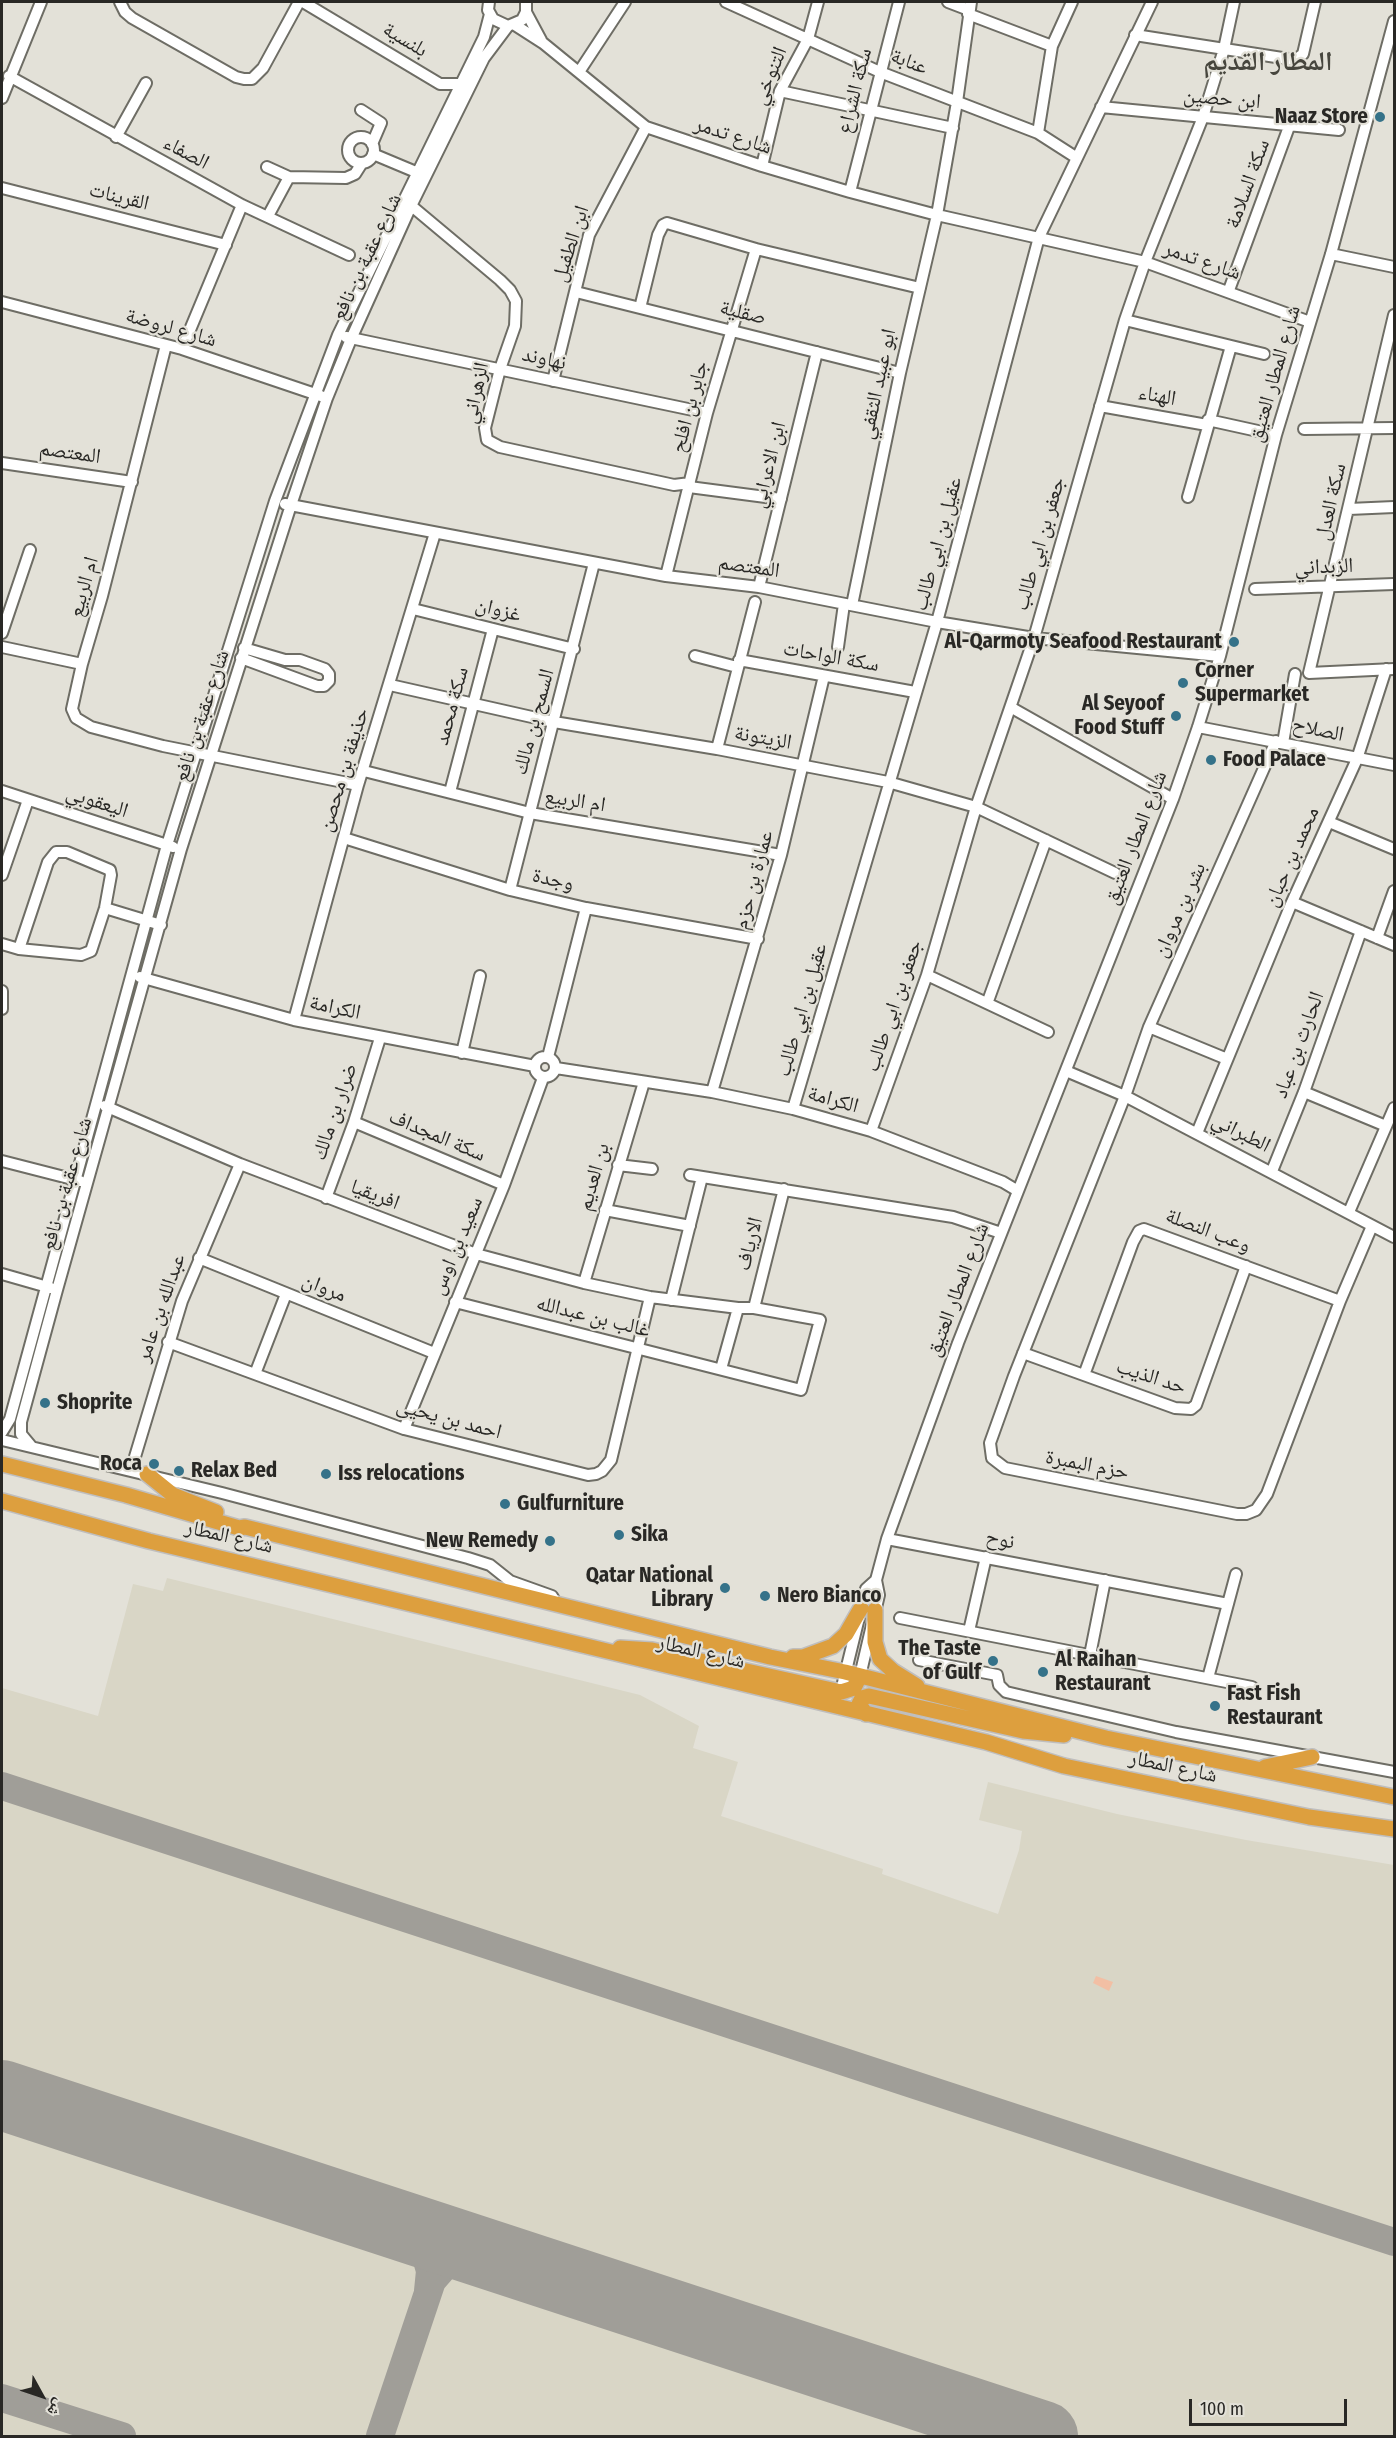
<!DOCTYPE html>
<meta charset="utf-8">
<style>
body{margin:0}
#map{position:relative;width:1396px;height:2438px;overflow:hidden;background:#e3e1d8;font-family:"Fira Sans Condensed","Noto Naskh Arabic",sans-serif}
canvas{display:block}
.frame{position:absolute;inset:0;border:3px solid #292825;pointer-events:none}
.north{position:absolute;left:12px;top:2366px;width:60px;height:60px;-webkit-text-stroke:4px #e3e1d8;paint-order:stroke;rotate:130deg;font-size:16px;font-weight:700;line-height:24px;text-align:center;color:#292825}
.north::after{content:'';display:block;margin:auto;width:21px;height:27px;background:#292825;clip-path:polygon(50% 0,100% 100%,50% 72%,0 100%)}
.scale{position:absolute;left:1189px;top:2399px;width:158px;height:27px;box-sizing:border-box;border:3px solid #292825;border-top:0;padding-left:8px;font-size:18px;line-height:21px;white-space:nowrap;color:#292825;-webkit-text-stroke:4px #e3e1d8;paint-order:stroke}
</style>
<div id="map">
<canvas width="1396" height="2438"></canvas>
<div class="frame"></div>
<div class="north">ش</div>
<div class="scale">100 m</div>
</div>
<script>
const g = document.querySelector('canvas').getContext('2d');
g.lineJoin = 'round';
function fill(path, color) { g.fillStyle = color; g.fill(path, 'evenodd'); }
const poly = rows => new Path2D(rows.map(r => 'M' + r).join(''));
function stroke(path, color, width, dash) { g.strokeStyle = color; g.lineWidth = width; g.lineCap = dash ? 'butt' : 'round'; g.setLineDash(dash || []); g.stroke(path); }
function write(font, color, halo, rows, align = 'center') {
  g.font = font + ' "Fira Sans Condensed","Noto Naskh Arabic",sans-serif'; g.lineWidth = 4.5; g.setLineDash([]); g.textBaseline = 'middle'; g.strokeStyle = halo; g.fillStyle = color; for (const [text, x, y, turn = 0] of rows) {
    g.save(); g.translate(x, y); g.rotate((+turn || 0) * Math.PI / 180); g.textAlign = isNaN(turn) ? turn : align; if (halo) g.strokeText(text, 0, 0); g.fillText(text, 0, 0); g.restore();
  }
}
const built = poly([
 [167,1578,640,1695,699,1726,693,1748,738,1762,721,1816,883,1869,882,1874,998,1914,1019,1850,1022,1831,979,1820,988,1782,1117,1814,1246,1840,1394,1865,1394,2436,2,2436,2,1688,98,1716,133,1584,163,1591]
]);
const green = poly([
 [1096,1976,1113,1982,1109,1991,1093,1983]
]);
const taxiway = poly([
 [2,1786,1394,2242],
 [400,2225,415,2237,425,2253,430,2271,428,2291],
 [2,2398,122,2436],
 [380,2436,432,2281,445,2266,463,2256,493,2255]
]);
const runway = poly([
 [2,2095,1043,2436]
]);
const minor = poly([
 [120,2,125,12,132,18,236,77,244,79,252,79,263,68,299,2],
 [303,2,440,84,459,84],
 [489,2,488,10,493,19,508,26,522,20,526,12,526,2],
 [726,2,880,72,1038,133,1077,158],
 [948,2,969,10],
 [526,12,541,40],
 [968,14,1052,46],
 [515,25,543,43,646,127,762,166,850,192,937,215,1145,262,1310,322],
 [1135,35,1295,60,1303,54,1315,2],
 [579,72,625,2],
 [9,76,242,205,349,255],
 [780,91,953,128],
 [2,98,41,2],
 [1101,107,1339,130],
 [361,110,381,123,372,144],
 [1038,133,1052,46,1072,2],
 [116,137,146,83],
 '348 150a13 13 0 1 1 26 0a13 13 0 1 1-26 0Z',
 [373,154,416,172],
 [762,166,780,91,808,39,818,2],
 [267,167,289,177,346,178,355,174,362,163],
 [2,188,226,245],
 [850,192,899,2],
 [408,203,500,280,510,290,516,301,515,326,500,369,485,428,487,440,500,447,674,485,690,483],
 [268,216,289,177],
 [1331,254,1394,267],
 [1229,290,1290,124],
 [576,292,900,373],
 [2,302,182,349,321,396],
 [640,308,658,235,663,225,667,223,756,249,920,288],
 [1394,315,1309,673,1394,669],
 [1125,320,1264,354],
 [346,337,707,413],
 [166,345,102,596,82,664,72,709,76,718,91,727,163,746,358,785],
 [182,349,242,205],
 [553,381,589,235,646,127],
 [1100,406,1207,425],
 [1208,420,1276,435],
 [1304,429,1394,428],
 [2,463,132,482],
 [689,487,781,499],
 [1188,497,1231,346],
 [285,504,666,576,759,587,937,622,1034,638,1220,656],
 [1349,509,1394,507],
 [666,576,707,413,756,249],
 [759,587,817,352],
 [1255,589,1394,584],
 [852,605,900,373,937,215,957,102,971,2],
 [413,609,574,649],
 [2,633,30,550],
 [2,647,82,664],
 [838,647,844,604],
 [695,656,737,667],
 [241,658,317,686,324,686,329,681,329,674,325,669,300,660,285,660,244,648],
 [739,660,915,692],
 [390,685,554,722,717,749,888,782,976,807,1115,873],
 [1012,708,1173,799],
 [1198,727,1394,765],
 [1276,741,1149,1027,1125,1096,1014,1376,990,1443,992,1458,1005,1468,1237,1514,1246,1514,1256,1510,1267,1494,1340,1301,1372,1226],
 [1283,743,1295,674],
 [717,749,755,602],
 [364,771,530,813,781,855],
 [2,791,173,847],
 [450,792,493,629],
 [1329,822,1394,849],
 [344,838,510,890,586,908,758,939],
 [2,875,28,800],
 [510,890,594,563],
 [1292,902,1394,945],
 [105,908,161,925],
 [1377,938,1394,891],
 [2,944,19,949,81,955,91,951,105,908,111,875,110,870,67,852,56,852,48,862,19,949],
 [927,975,1048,1032],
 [140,977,294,1020,535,1066],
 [2,991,2,1009],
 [988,1001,1046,840],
 [294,1020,358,785,435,533],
 [1149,1027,1227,1059],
 [462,1053,480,976],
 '535 1067a10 10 0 1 1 20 0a10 10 0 1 1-20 0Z',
 [548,1057,586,908],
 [556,1068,712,1092,793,1109,871,1131,1003,1182,1018,1191],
 [1066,1071,1125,1096,1394,1237],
 [712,1092,781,855,824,676],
 [1304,1092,1386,1126],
 [105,1106,240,1164,476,1254,584,1283,650,1297,738,1308,754,1308,820,1320,801,1390,455,1302],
 [793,1109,937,622,1039,237,1152,2],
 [354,1122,504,1185],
 [871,1131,927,975,976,807,1034,638,1125,320,1145,262,1203,117,1224,49,1234,2],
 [1197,1133,1292,902,1357,759,1386,669],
 [2,1161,80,1181],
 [618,1165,652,1169],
 [1272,1171,1304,1092,1361,931],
 [690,1175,953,1217,1001,1233],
 [326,1198,354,1122,380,1038],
 [605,1210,690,1226],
 [1349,1212,1394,1108],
 [199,1258,434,1353],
 [2,1274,51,1288],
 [584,1283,644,1082],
 [671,1300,702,1177],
 [754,1308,784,1189],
 [168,1342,404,1429,588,1475,596,1474,602,1471,611,1460,650,1297],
 [1023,1353,1175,1408,1191,1409,1196,1405,1246,1266],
 [721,1369,738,1308],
 [255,1374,286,1294],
 [1084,1375,1133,1242,1139,1231,1144,1229,1340,1301],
 [404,1429,504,1185,543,1078],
 [2,1432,10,1419,167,845,275,501,338,335,484,37,490,14],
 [2,1440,222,1493,468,1558,490,1565,510,1581,552,1596,555,1601],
 [31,1446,21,1434,21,1422,57,1290,181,849,290,508,327,398,351,339,411,206,484,58,508,26],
 [131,1470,182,1301,240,1164],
 [887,1539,1228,1604],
 [900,1618,1252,1687],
 [969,1631,986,1557],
 [1090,1655,1105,1580],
 [919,1660,997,1675,999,1685,1006,1692,1176,1732,1394,1772],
 [860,1676,879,1595,876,1580,887,1539,958,1343,1173,799,1198,727,1220,656,1276,435,1331,254,1394,21],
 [1208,1678,1236,1574],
 [840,1695,866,1589,876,1580]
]);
const highway = poly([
 [2,1464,126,1495,239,1528,245,1527,770,1657,845,1672,1106,1738,1394,1797],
 [147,1474,173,1495,216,1512],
 [2,1501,149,1541,986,1742,1064,1766,1309,1817,1394,1829],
 [875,1610,875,1642,880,1659,893,1671,917,1686],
 [620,1648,652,1650,841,1692,854,1688,860,1676],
 [793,1657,803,1657,833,1646,846,1634,861,1608],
 [866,1714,859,1704,862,1698,869,1696,1023,1731,1064,1735],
 [1265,1767,1312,1757]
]);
const markers = [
 [1380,117,6,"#357289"],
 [1234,642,6,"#357289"],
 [1183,683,6,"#357289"],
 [1176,716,6,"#357289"],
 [1211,760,6,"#357289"],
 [45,1403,6,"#357289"],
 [154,1464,6,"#357289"],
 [179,1471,6,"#357289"],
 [326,1474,6,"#357289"],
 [505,1504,6,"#357289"],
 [619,1535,6,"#357289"],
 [550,1541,6,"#357289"],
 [725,1588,6,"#357289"],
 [765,1596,6,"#357289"],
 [993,1661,6,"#357289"],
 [1043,1672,6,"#357289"],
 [1215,1706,6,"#357289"]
];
const streetNames = [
 ["بلنسية",405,40,31],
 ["عنابة",909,62,21],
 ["التنوخي",770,76,-68],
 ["سكة الشراع",855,91,-76],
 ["ابن حصين",1222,99,5],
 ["شارع تدمر",733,136,18],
 ["الصفاء",186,153,28],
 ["سكة السلامة",1248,184,-70],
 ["القرينات",119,197,14],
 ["ابن الطفيل",571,244,-72],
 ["شارع عقبة بن نافع",367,257,-65],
 ["شارع تدمر",1202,261,19],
 ["صقلية",743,313,14],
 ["شارع لروضة",171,328,16],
 ["نهاوند",544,359,12],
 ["شارع المطار العتيق",1275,374,-74],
 ["ابو عبيد الثقفي",878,384,-78],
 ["الزهراني",476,393,-78],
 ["الهناء",1157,396,10],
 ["جابر بن افلح",690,407,-75],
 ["المعتصم",70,453,8],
 ["ابن الاعرابي",769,465,-76],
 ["سكة العدل",1331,502,-77],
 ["عقيل بن ابي طالب",938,544,-75],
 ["جعفر بن ابي طالب",1040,544,-74],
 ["المعتصم",749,567,8],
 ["الزبداني",1324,567,-2],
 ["ام الربيع",84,587,-74],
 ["غزوان",498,610,14],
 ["سكة الواحات",831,657,10],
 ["سكة محمد",452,706,-75],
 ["شارع عقبة بن نافع",202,716,-72],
 ["السمح بن مالك",534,722,-75],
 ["الصلاح",1318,730,12],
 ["الزيتونة",763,738,10],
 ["حذيفة بن محصن",344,770,-73],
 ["ام الربيع",575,801,9],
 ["اليعقوبي",97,802,18],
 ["شارع المطار العتيق",1136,838,-69],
 ["محمد بن حبان",1292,857,-66],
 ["وجدة",553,880,13],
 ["عمارة بن حزم",754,880,-75],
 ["بشر بن مروان",1180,910,-66],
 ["جعفر بن ابي طالب",894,1006,-71],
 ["الكرامة",335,1008,12],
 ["عقيل بن ابي طالب",802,1010,-74],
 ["الحارث بن عباد",1299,1045,-70],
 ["الكرامة",833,1100,16],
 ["ضرار بن مالك",335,1112,-71],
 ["الطبراني",1241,1133,27],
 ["سكة المجداف",437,1136,23],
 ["بن العديم",594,1177,-74],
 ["شارع عقبة بن نافع",67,1184,-74],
 ["افريقيا",375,1195,21],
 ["وعب النصلة",1208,1231,21],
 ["الارياف",750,1244,-76],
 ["سعيد بن اوس",457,1246,-67],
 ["مروان",324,1288,22],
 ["شارع المطار العتيق",958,1290,-69],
 ["عبدالله بن عامر",161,1308,-71],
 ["غالب بن عبدالله",593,1317,14],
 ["حد الذيب",1151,1377,18],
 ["احمد بن يحيى",449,1419,15],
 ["حزم البمبرة",1087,1465,11],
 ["شارع المطار",229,1537,13],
 ["نوح",1000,1540,11],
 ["شارع المطار",701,1652,13],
 ["شارع المطار",1173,1767,12]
];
const poiNames = [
 ["Naaz Store",1368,117,"right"],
 ["Al-Qarmoty Seafood Restaurant",1222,642,"right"],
 ["Corner",1195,671],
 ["Supermarket",1195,695],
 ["Al Seyoof",1164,704,"right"],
 ["Food Stuff",1164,728,"right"],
 ["Food Palace",1223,760],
 ["Shoprite",57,1403],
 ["Roca",142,1464,"right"],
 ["Relax Bed",191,1471],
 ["Iss relocations",338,1474],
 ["Gulfurniture",517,1504],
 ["Sika",631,1535],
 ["New Remedy",538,1541,"right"],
 ["Qatar National",713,1576,"right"],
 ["Library",713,1600,"right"],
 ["Nero Bianco",777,1596],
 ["The Taste",981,1649,"right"],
 ["of Gulf",981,1673,"right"],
 ["Al Raihan",1055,1660],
 ["Restaurant",1055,1684],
 ["Fast Fish",1227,1694],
 ["Restaurant",1227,1718]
];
const districtNames = [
 ["المطار القديم",1268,62]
];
fill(built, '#d9d6c6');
fill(green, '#f2bfa4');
stroke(taxiway, '#a09e98', 28);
stroke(runway, '#a09e98', 70);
stroke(minor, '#6e6d65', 14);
stroke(highway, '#bfbebe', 18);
stroke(minor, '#fff', 10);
stroke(highway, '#dd9f3e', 15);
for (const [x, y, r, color] of markers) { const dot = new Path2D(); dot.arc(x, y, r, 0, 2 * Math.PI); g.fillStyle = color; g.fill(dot); stroke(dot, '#e3e1d8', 2); }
write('21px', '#292825', '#e3e1d8', streetNames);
write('bold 21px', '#292825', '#e3e1d8', poiNames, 'left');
write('bold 27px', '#47463e', '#e3e1d8', districtNames);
</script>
